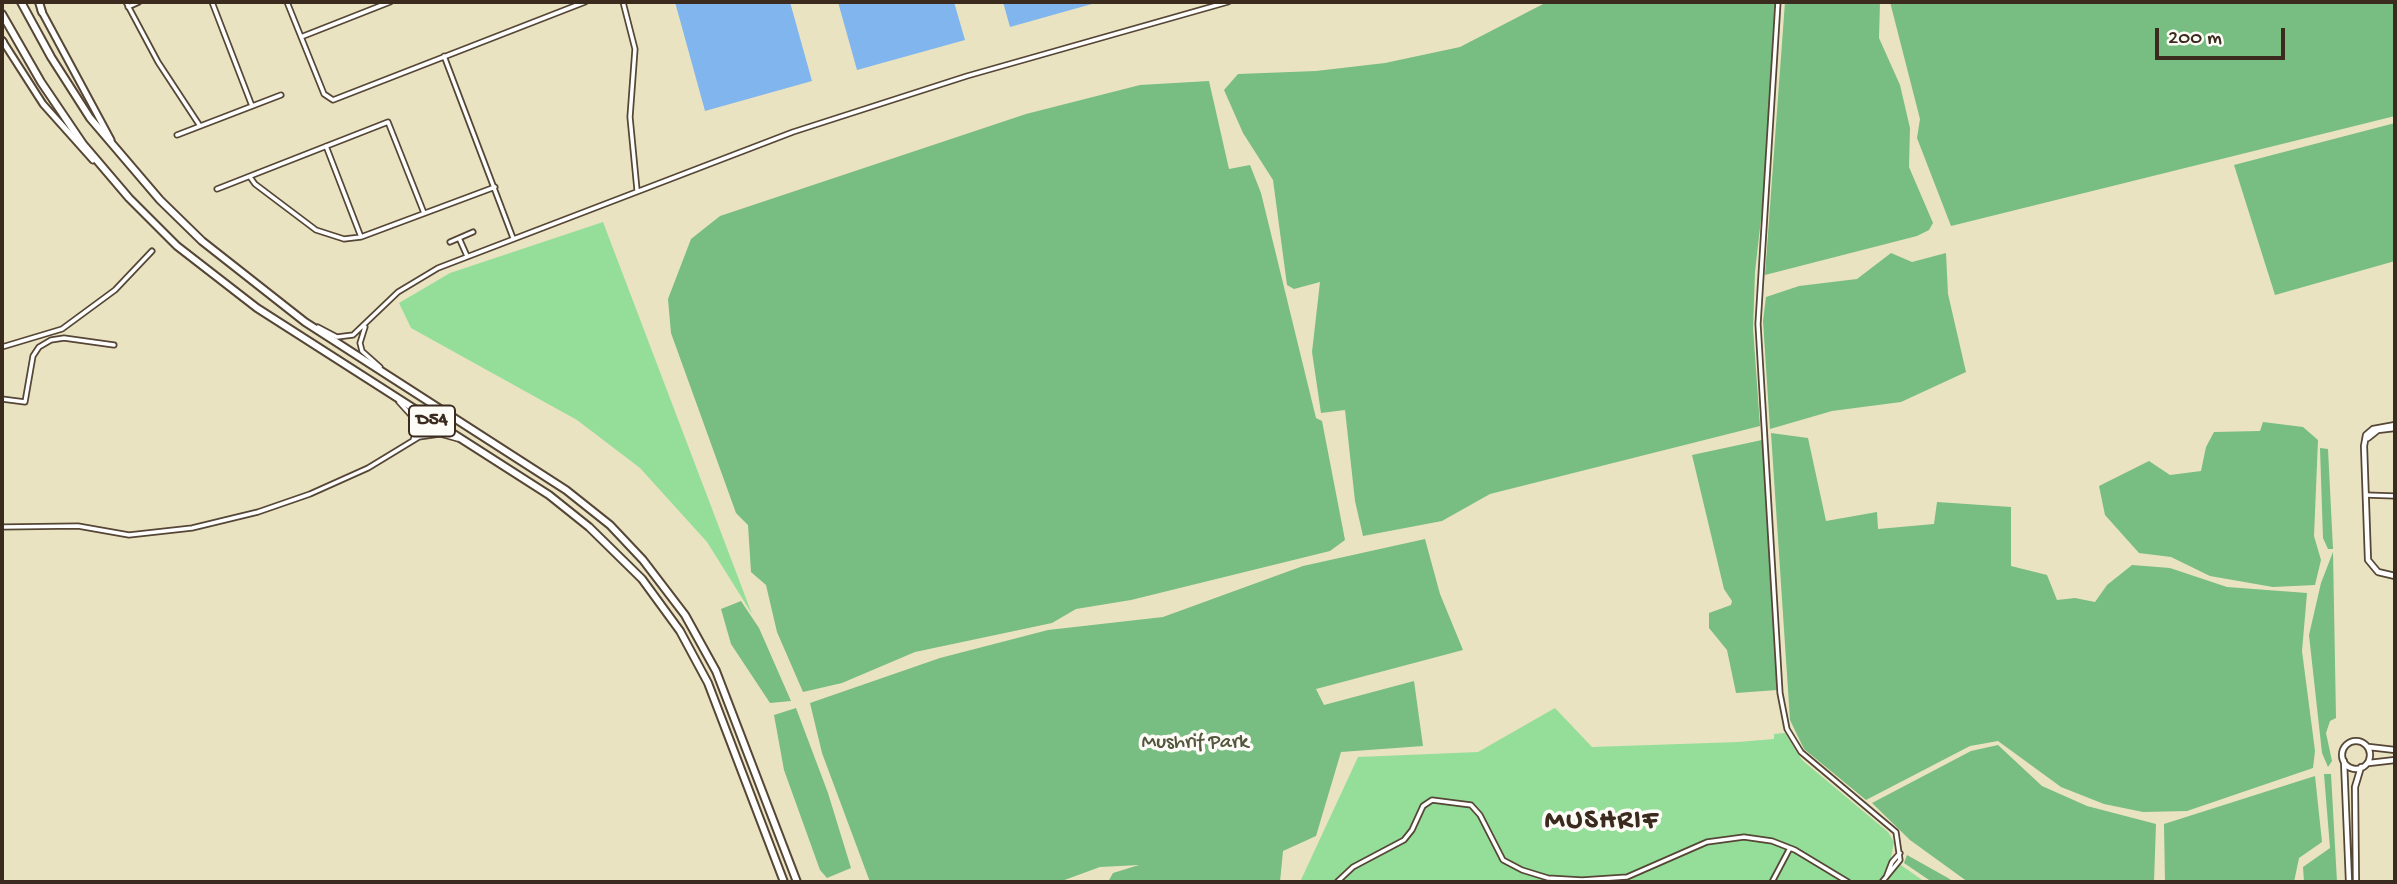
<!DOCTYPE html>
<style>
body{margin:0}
#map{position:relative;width:2397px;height:884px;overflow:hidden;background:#eae3c1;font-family:"Gochi Hand",sans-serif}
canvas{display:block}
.frame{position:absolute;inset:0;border:4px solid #3b2a1e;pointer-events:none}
.scale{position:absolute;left:2155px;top:28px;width:130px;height:32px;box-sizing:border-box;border:4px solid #3b2a1e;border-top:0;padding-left:9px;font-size:21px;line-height:24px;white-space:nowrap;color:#3b2a1e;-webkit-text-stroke:5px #fdfcf7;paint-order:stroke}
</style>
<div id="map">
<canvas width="2397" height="884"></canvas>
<div class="frame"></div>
<div class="scale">200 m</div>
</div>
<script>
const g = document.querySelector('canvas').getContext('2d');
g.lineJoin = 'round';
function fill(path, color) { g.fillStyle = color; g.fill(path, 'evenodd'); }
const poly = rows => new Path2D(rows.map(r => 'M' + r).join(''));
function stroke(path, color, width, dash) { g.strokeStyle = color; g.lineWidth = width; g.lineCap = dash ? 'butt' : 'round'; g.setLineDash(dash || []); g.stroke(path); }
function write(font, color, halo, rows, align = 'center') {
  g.font = font + ' "Gochi Hand",sans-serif'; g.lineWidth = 7; g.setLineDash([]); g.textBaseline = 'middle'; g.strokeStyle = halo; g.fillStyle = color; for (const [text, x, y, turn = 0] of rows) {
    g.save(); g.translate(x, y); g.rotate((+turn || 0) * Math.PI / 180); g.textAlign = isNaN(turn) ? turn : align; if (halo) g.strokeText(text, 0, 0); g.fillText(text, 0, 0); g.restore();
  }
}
const green = poly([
 [603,222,752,614,707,542,640,468,577,420,411,328,399,303,450,273],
 [1555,708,1592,747,1738,742,1774,739,1774,734,1785,733,1802,760,1888,832,1894,842,1891,858,1925,882,1300,882,1358,757,1478,752]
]);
const forest = poly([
 [1547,2,1776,2,1765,183,1755,272,1753,328,1760,426,1490,494,1442,521,1363,536,1355,501,1345,410,1321,413,1312,352,1320,282,1294,289,1287,285,1273,180,1243,133,1224,90,1238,74,1316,71,1385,63,1460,47],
 [1785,2,1880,2,1879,38,1900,85,1910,128,1909,167,1933,223,1929,230,1917,236,1765,275],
 [1890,2,2395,2,2395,116,1951,226,1917,138,1920,119],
 [1209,81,1229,169,1250,165,1261,193,1316,418,1322,421,1345,540,1330,551,1131,600,1076,609,1052,623,915,652,842,683,803,692,777,632,766,585,751,572,748,525,736,513,671,333,668,299,691,239,720,216,1026,114,1140,85],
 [2395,123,2395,261,2275,295,2234,165],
 [1891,253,1912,262,1946,253,1948,294,1966,372,1901,402,1832,411,1770,429,1763,321,1766,297,1799,286,1857,279],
 [2263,422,2303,427,2318,440,2314,536,2321,560,2315,585,2273,587,2210,576,2171,557,2139,553,2105,515,2099,486,2149,461,2170,475,2201,471,2206,447,2214,432,2260,431],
 [1771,433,1808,438,1826,521,1877,512,1878,529,1934,524,1937,502,2011,507,2011,566,2047,575,2057,600,2075,598,2095,602,2107,585,2132,565,2170,568,2227,587,2307,593,2302,651,2315,751,2313,768,2187,811,2143,812,2104,804,2061,787,1998,741,1970,746,1866,800,1804,749,1790,720],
 [1762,440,1777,690,1736,693,1727,650,1709,628,1709,613,1731,605,1732,601,1724,589,1692,455],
 [2320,448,2328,449,2333,549,2328,549,2323,538],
 [1425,539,1440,594,1463,650,1316,689,1324,705,1414,681,1423,746,1341,752,1316,836,1283,851,1280,882,1108,882,1113,873,1139,865,1100,867,1059,882,1015,880,870,882,822,753,810,703,940,658,1048,630,1163,617,1303,566],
 [2333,552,2336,718,2330,721,2326,733,2332,761,2328,767,2322,753,2309,635,2321,583],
 [741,601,759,628,791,701,770,703,731,644,721,609],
 [796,708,828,793,851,868,827,878,820,870,784,770,774,715],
 [1998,745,2042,786,2087,806,2156,824,2154,882,1968,882,1910,840,1872,803,1971,751],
 [2324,774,2331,774,2337,882,2304,882,2303,867,2330,848],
 [2315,776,2322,842,2299,858,2294,882,2165,882,2164,824],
 [1907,855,1948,878,1954,882,1932,882,1904,863]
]);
const water = poly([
 [675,2,790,2,812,81,705,111],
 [838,2,954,2,965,40,857,70],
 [1003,2,1099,2,1010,27]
]);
const street = poly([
 [126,2,158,62,200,126],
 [212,2,252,106],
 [287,2,324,94,333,100,585,2],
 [623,2,635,49,630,117,637,190],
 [1778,2,1758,324,1780,693,1787,729,1801,752,1896,832,1900,860,1882,882],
 [128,7,139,2],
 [301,37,390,2],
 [444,56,513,238],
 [177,135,281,95],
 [326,146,361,237],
 [250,177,255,184,316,230,344,239,361,237,495,187],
 [217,189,388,122,424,213],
 [459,238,467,256],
 [450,242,473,232],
 [318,327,337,337,353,335,398,292,438,268,793,132,967,76,1228,2],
 [365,327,360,343,362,351,380,367],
 [2,347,62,329,115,290,152,251],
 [2,399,25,402,33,356,39,347,51,340,64,338,114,345],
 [399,402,419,424,413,440],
 [2366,495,2395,496],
 [2,527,78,526,129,535,192,528,258,512,310,494,368,468,419,437,440,434,458,439],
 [1887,875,1892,862,1900,853],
 [1337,882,1353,867,1404,840,1412,830,1423,806,1432,800,1471,805,1480,815,1503,860,1522,870,1548,878,1582,880,1627,877,1707,842,1744,837,1772,841,1795,850,1848,882],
 [1772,882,1790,848]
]);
const secondary = poly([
 [2395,425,2373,429,2366,435,2364,446,2368,560,2378,572,2395,576],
 [2368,438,2378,430,2395,428],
 '2342 755a14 14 0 1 1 28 0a14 14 0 1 1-28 0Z',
 [2369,747,2395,750],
 [2344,761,2349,882],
 [2369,763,2395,760],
 [2356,882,2355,787,2361,767]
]);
const primary = poly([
 [41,10,111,140],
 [2,40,43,104,93,160]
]);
const highway = poly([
 [21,2,51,57,90,118,160,200,202,241,305,322,566,490,610,525,643,560,685,615,716,671,797,882],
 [39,2,42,12],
 [2,14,41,82,83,144,129,198,177,246,257,308,549,495,589,527,642,579,680,631,708,683,784,882],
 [2,41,3,42]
]);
const shields = [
 [432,421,46]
];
const shieldNames = [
 ["D54",432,421]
];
const parkNames = [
 ["Mushrif Park",1195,744]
];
const districtNames = [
 ["MUSHRIF",1602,823]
];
fill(green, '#95de99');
fill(forest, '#78bd81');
fill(water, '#80b5ee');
stroke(street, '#554636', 7);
stroke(secondary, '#554636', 8);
stroke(primary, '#554636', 9);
stroke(highway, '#554636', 10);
stroke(street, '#fff', 3.5);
stroke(secondary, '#fff', 4.5);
stroke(primary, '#fff', 5);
stroke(highway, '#fff', 6);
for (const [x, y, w] of shields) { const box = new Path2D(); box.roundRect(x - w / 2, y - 15.5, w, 31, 5); g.fillStyle = '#fdfcf7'; g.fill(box); stroke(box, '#3b2a1e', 2); }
write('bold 19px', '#3b2a1e', null, shieldNames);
write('21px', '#52573d', '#fdfcf7', parkNames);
g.letterSpacing = '2px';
write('bold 28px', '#3b2a1e', '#fdfcf7', districtNames);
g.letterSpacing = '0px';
</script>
